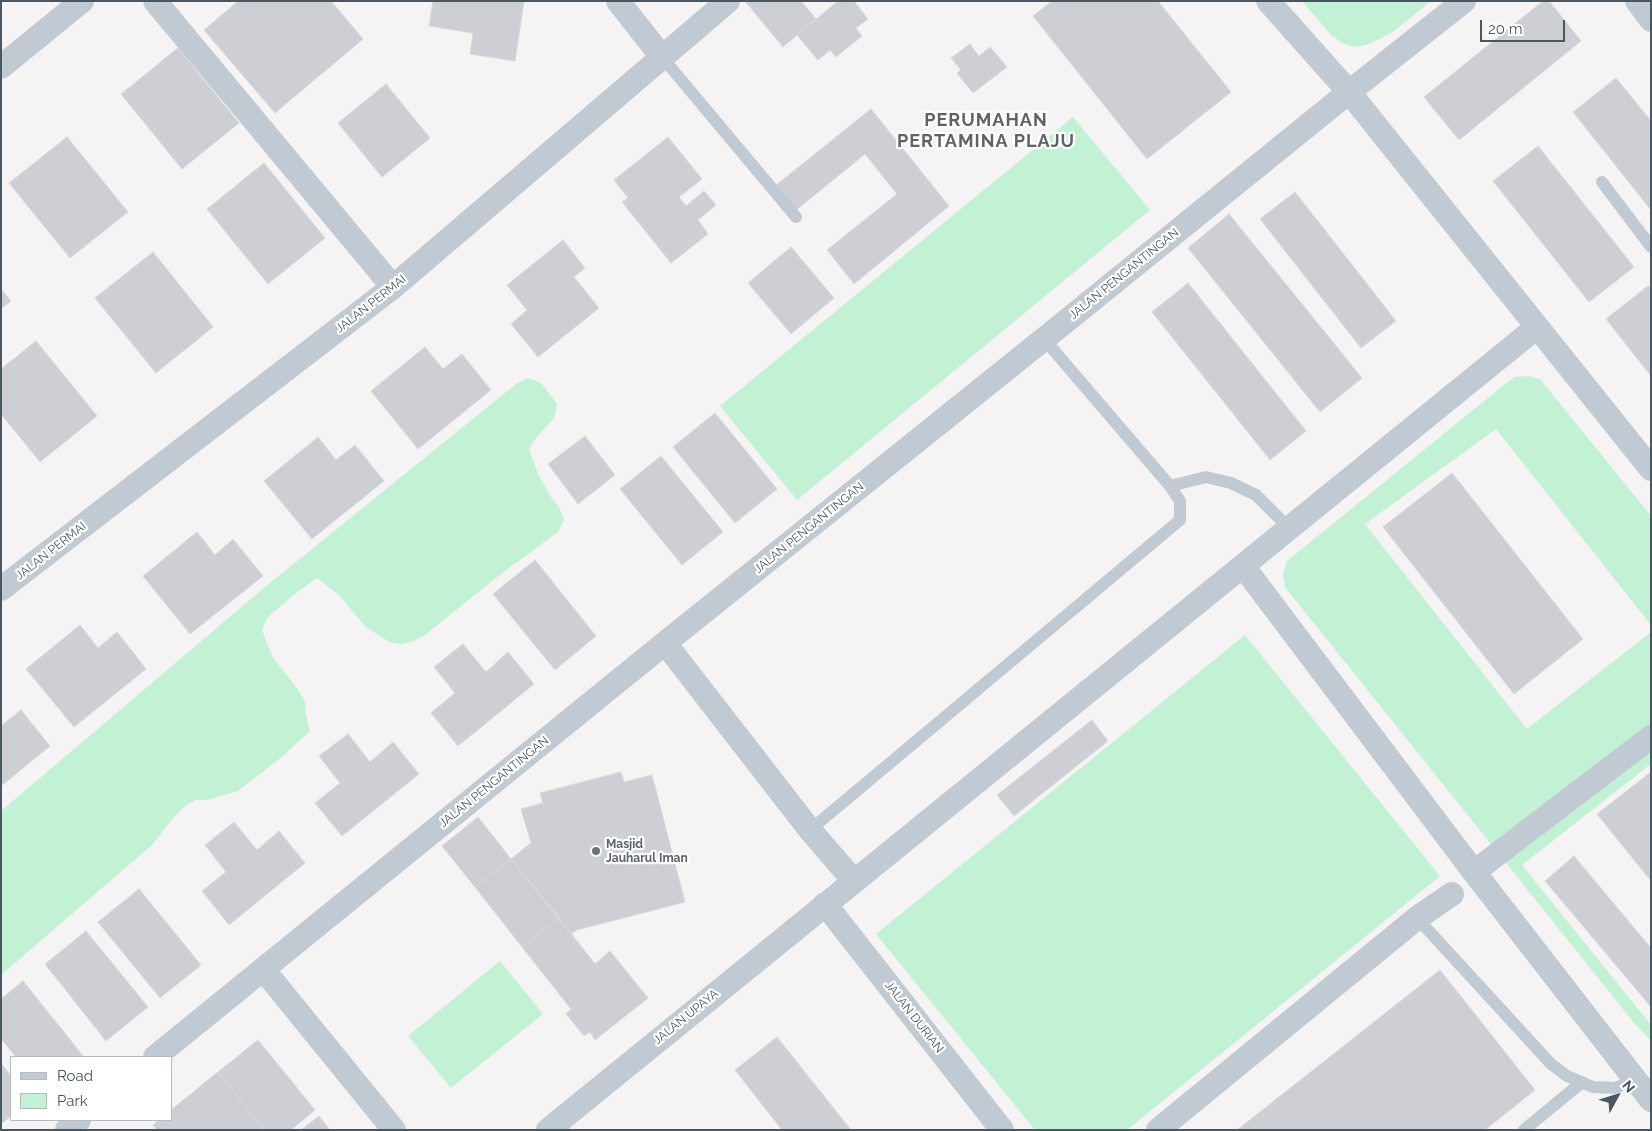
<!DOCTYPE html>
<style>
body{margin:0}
#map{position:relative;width:1652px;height:1131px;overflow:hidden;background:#f5f3f3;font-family:Raleway,sans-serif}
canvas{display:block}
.frame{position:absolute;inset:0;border:2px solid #4a5661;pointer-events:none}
.legend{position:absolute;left:10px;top:1056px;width:162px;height:65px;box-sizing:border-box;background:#fff;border:1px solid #b7bbc0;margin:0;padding:6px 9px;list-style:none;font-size:15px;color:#4a5661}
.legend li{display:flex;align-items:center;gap:10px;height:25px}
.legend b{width:25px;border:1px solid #b7bbc0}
.north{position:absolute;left:1592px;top:1071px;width:50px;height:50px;-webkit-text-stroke:4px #fff;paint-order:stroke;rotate:51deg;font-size:14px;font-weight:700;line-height:20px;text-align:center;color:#4a5661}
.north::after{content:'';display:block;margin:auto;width:18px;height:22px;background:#4a5661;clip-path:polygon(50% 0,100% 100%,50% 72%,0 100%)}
.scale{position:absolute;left:1480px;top:20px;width:85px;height:22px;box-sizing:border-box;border:2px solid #4a5661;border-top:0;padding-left:6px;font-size:15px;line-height:18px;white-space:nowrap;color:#4a5661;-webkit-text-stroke:4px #fff;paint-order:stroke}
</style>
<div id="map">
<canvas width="1652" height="1131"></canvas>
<div class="frame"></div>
<ul class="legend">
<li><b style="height:6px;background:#c1cad2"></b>Road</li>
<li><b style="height:14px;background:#c3f1d5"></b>Park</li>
</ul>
<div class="north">N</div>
<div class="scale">20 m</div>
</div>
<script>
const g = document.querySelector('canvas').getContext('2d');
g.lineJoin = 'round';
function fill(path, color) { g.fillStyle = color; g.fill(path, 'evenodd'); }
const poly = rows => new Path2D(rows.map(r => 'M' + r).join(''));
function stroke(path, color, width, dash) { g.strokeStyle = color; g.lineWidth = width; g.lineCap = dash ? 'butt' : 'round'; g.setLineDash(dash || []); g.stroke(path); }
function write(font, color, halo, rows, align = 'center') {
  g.font = font + ' Raleway,sans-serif'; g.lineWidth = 4.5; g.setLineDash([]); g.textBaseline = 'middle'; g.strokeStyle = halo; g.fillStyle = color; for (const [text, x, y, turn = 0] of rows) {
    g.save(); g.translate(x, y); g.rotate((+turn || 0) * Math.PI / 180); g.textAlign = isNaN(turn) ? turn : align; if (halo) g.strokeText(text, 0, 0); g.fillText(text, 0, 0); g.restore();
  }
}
const green = poly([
 [1302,1,1431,1,1393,32,1369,44,1356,47,1344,44,1332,36],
 [1073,117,1150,210,797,500,720,406],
 [1528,376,1540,379,1651,516,1651,625,1496,429,1365,524,1527,729,1651,632,1651,764,1522,865,1651,1025,1651,1041,1635,1024,1285,587,1283,574,1287,561,1504,385,1515,377],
 [528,378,541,383,557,404,554,418,536,438,529,449,538,474,551,497,559,507,564,520,558,532,497,577,425,635,414,641,402,644,389,642,365,626,339,595,317,578,296,593,267,618,262,630,272,656,299,691,305,702,306,716,310,731,283,756,238,791,207,800,195,800,184,807,174,817,152,845,1,975,1,811,265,587,516,384],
 [1245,635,1440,876,1127,1130,1035,1130,876,934],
 [500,961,543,1014,451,1088,408,1036]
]);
const building = poly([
 [238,1,331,1,363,39,275,113,204,30,238,1],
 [433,1,524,1,515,61,470,54,473,33,429,26,433,1],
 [745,1,801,1,816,19,783,47,745,1],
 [838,1,854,1,868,19,856,28,862,36,836,57,830,50,818,60,797,35,838,1],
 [1052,1,1158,1,1231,92,1147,159,1033,16,1052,1],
 [1543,1,1549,1,1581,41,1459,140,1424,97,1543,1],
 [970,44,979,56,990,47,1007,67,973,93,957,73,961,70,951,58,970,44],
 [178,48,239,123,182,169,121,94,178,48],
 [1616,78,1651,121,1651,210,1573,112,1616,78],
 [386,84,430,138,382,177,338,123,386,84],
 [871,109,949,206,854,284,827,250,897,194,865,154,795,211,775,186,871,109],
 [67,137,128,212,70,258,9,183,67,137],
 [668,137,702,179,679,197,686,206,704,191,716,205,698,220,708,234,671,263,622,202,628,198,614,180,668,137],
 [1538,146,1634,267,1589,302,1493,181,1538,146],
 [264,163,325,238,268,284,207,209,264,163],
 [1295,192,1396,321,1361,348,1260,219,1295,192],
 [1229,214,1362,378,1320,412,1188,248,1229,214],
 [563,240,585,268,574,277,599,308,538,357,511,324,527,310,507,285,563,240],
 [791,247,834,298,791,334,748,283,791,247],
 [153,252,213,327,156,373,95,298,153,252],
 [1188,283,1306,431,1270,460,1152,312,1188,283],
 [1648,286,1651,289,1651,376,1606,319,1648,286],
 [1,289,11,301,1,309,1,289],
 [36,341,97,416,40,462,1,414,1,369,36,341],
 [425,347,443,369,462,354,491,390,418,449,371,391,425,347],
 [715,413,777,489,735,523,673,447,715,413],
 [585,436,615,475,578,504,548,464,585,436],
 [318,437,336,460,355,445,384,481,312,539,264,481,318,437],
 [661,456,723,532,682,565,620,489,661,456],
 [1452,473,1583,639,1514,694,1383,527,1452,473],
 [197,532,215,555,233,539,263,576,190,634,143,576,197,532],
 [535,560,596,636,555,670,493,594,535,560],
 [80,625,98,648,117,632,146,669,74,727,26,669,80,625],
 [463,644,486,672,508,652,534,684,458,746,431,713,455,693,434,667,463,644],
 [21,710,50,746,1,786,1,724,2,725,21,710],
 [1092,720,1108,741,1014,816,997,795,1092,720],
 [348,734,370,762,393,742,419,774,342,836,315,803,340,783,319,756,348,734],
 [621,772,624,782,652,775,685,902,577,930,571,934,511,859,531,843,521,809,543,803,540,793,621,772],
 [1651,772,1651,881,1597,814,1651,772],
 [478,817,511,859,475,887,442,846,478,817],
 [234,822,257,850,279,831,305,863,229,925,202,891,226,872,205,845,234,822],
 [1574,856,1651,948,1651,1007,1545,881,1574,856],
 [511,859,559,918,522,947,475,887,511,859],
 [139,889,201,965,160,998,98,922,139,889],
 [559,918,595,964,610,951,648,998,595,1040,590,1032,584,1036,566,1014,571,1009,522,947,559,918],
 [86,931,148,1007,106,1041,45,964,86,931],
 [1440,970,1535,1090,1485,1130,1237,1130,1440,970],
 [23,981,84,1057,16,1057,1,1039,1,999,23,981],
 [777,1037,851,1130,782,1130,735,1070,777,1037],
 [258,1040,315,1110,291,1130,264,1130,218,1072,258,1040],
 [1,1063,11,1076,11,1116,1,1124,1,1063],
 [218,1072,264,1130,157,1130,153,1125,159,1120,171,1120,171,1110,218,1072],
 [319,1116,330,1130,301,1130,319,1116]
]);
const service = poly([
 [662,57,796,217],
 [1602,182,1651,247],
 [1170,486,1206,477,1231,483,1256,495,1289,528],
 [810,830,1180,520,1180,501,1170,486,1044,339],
 [1417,918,1551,1064,1567,1076,1593,1087,1615,1088,1635,1080],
 [1524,1130,1581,1083]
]);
const minor = poly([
 [155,1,393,287],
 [618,1,662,57],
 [1268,1,1349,92,1651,469],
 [1637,1,1651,20],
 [1,67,82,1],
 [1243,566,1474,872,1651,1100],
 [1,589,393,287,728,1],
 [665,643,810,830,854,881],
 [1474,872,1651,737],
 [825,904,1002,1130],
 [263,969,394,1130],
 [155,1057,665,643,1044,339,1349,92,1464,1],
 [67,1130,79,1120],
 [548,1130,1537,327],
 [1158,1130,1417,918,1452,894]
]);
const markers = [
 [596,851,5,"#6b7280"]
];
const streetNames = [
 ["JALAN PENGANTINGAN",1124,274,-39],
 ["JALAN PERMAI",371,304,-38],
 ["JALAN PENGANTINGAN",809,528,-39],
 ["JALAN PERMAI",51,551,-38],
 ["JALAN PENGANTINGAN",494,782,-39],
 ["JALAN UPAYA",686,1017,-39],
 ["JALAN DURIAN",914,1017,52]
];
const worshipNames = [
 ["Masjid",606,844],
 ["Jauharul Iman",606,858]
];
const districtNames = [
 ["PERUMAHAN",986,121],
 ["PERTAMINA PLAJU",986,142]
];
fill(green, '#c3f1d5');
fill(building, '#cdcfd5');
stroke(building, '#d7d9de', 1);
stroke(service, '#c1cad2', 12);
stroke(minor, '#c1cad2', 24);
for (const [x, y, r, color] of markers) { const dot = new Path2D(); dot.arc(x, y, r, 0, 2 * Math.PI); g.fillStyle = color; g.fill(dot); stroke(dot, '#fff', 2); }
write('12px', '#4a5661', '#fff', streetNames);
write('bold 12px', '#5b616d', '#fff', worshipNames, 'left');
g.letterSpacing = '1px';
write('bold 18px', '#5f6368', '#fff', districtNames);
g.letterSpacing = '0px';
</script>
